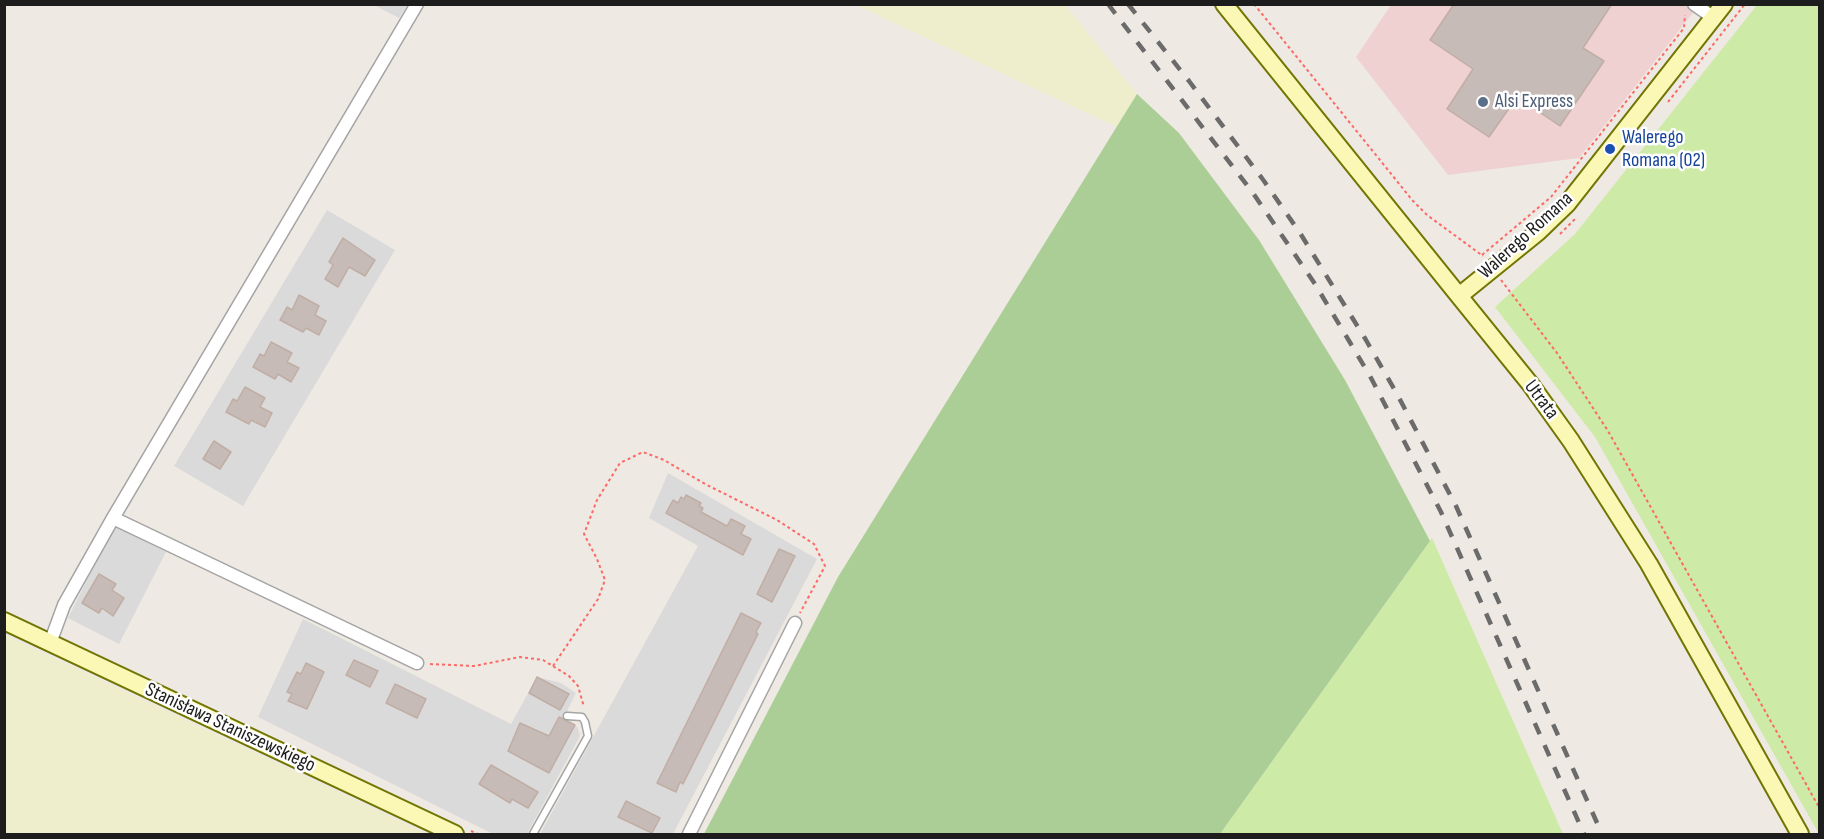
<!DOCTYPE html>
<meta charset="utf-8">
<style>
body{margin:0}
#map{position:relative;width:1824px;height:839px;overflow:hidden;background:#eee9e2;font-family:"Sofia Sans Condensed",sans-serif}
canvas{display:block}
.frame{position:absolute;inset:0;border:6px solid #1d1d1d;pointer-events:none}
</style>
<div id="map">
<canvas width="1824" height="839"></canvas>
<div class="frame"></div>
</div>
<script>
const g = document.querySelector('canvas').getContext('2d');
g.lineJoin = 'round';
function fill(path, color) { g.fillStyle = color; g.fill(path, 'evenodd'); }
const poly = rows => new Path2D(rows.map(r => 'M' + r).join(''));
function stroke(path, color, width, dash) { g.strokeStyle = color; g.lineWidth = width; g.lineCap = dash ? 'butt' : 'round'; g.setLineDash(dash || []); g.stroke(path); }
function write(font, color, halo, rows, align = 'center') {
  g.font = font + ' "Sofia Sans Condensed",sans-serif'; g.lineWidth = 5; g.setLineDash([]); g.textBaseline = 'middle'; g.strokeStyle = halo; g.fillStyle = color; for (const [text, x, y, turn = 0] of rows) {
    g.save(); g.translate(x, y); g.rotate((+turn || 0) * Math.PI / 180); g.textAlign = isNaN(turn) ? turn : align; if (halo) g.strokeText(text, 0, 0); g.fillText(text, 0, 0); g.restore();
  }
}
const residential = poly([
 [374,5,407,5,399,18],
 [327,210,395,250,243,506,174,466],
 [668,473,817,559,673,834,540,834,698,546,649,518],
 [114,526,166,552,119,644,68,618],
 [303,619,511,724,537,677,561,683,576,693,568,709,567,718,578,728,580,736,527,834,493,834,258,717]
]);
const commercial = poly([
 [1391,5,1699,5,1579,158,1448,175,1356,57]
]);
const farmland = poly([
 [856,5,1065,5,1137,94,1117,127],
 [5,635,428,834,5,834]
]);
const grass = poly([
 [1757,5,1819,5,1819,834,1595,437,1495,307,1575,234],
 [1432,538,1563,834,1220,834,1430,541]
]);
const forest = poly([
 [1137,94,1179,133,1259,240,1345,380,1430,541,1220,834,704,834,838,577]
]);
const building = poly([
 [1454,4,1612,4,1583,48,1604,61,1560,126,1517,97,1489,137,1447,109,1473,69,1430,40,1454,4],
 [343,238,375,260,365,276,349,267,338,287,325,279,333,265,329,262,343,238],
 [299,295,319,306,315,315,326,321,319,335,306,328,303,332,280,320,287,307,292,310,299,295],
 [271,342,292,353,287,362,299,368,291,382,278,374,275,379,253,367,260,354,264,356,271,342],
 [245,387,265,398,260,407,272,413,265,427,251,420,249,424,226,412,233,399,237,401,245,387],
 [214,441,231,452,220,469,203,459,214,441],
 [686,495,701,503,699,506,703,508,701,512,727,526,731,519,745,526,741,534,751,539,743,555,666,513,673,500,678,503,681,497,684,499,686,495],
 [779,549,795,556,772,602,757,594,779,549],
 [99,574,116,584,112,590,124,598,113,616,102,608,99,613,82,603,99,574],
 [741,613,761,623,756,632,758,634,683,784,680,782,676,792,657,783,741,613],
 [354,660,378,671,370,687,346,675,354,660],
 [306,663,324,672,307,709,288,701,292,694,287,692,297,672,301,674,306,663],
 [537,677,569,694,560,710,529,693,537,677],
 [395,684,426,699,417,718,386,703,395,684],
 [559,717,575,725,549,773,508,751,520,723,549,736,559,717],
 [491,765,538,792,528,808,512,799,510,803,479,784,491,765],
 [626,801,660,818,652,833,618,817,626,801]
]);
const path = poly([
 [1254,4,1413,201,1427,215,1483,256],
 [1668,102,1745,4],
 [1560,234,1577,217],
 [1482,255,1551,197,1684,28,1685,15],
 [1501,280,1557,353,1608,431,1820,809],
 [430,664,474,666,520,657,543,660,569,676,578,686,584,707],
 [553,666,598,599,605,580,597,559,584,534,597,500,620,463,643,452,664,460,705,484,777,520,814,544,825,566,800,613],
 [471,831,478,834]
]);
const lane = poly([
 [533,834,588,736,585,722,582,717,567,716]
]);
const street = poly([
 [1694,4,1714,18],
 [113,518,417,663],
 [50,643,64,605,113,518,417,4],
 [689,834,795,623]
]);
const secondary = poly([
 [1224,4,1459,296,1531,385,1571,441,1649,564,1800,834],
 [1459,296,1538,232,1567,204,1724,4],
 [4,621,455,834]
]);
const rail = poly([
 [1108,4,1253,193,1315,284,1370,376,1441,512,1584,834],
 [1128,4,1189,81,1264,181,1300,233,1366,340,1397,394,1456,506,1602,834]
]);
const markers = [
 [1483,102,6,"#5c6f8a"],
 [1610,149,6,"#1a4fb4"]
];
const serviceNames = [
 ["Alsi Express",1495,102]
];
const transitNames = [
 ["Walerego",1622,138],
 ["Romana (02)",1622,161]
];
const streetNames = [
 ["Walerego Romana",1526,236,-42],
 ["Utrata",1541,400,53],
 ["Stanisława Staniszewskiego",230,728,25]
];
fill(residential, '#dbdada');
fill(commercial, '#f0d1d2');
fill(farmland, '#eeeecd');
fill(grass, '#cdeaa7');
fill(forest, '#abce96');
fill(building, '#c6bbb6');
stroke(building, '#c0aea4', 1.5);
stroke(lane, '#a4a4a4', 9);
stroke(street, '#a4a4a4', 15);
stroke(secondary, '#717503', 20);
stroke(path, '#fc6966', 2, [3, 3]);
stroke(lane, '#fff', 6);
stroke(street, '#fff', 12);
stroke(secondary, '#faf8b4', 16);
stroke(rail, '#6b6b6b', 4.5, [12, 12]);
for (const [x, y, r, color] of markers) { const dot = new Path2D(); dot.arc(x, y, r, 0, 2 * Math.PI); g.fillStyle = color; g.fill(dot); stroke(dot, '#fff', 2); }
write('20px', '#4e5e75', '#fff', serviceNames, 'left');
write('20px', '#164399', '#fff', transitNames, 'left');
write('20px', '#1d1d1d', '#fff', streetNames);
</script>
